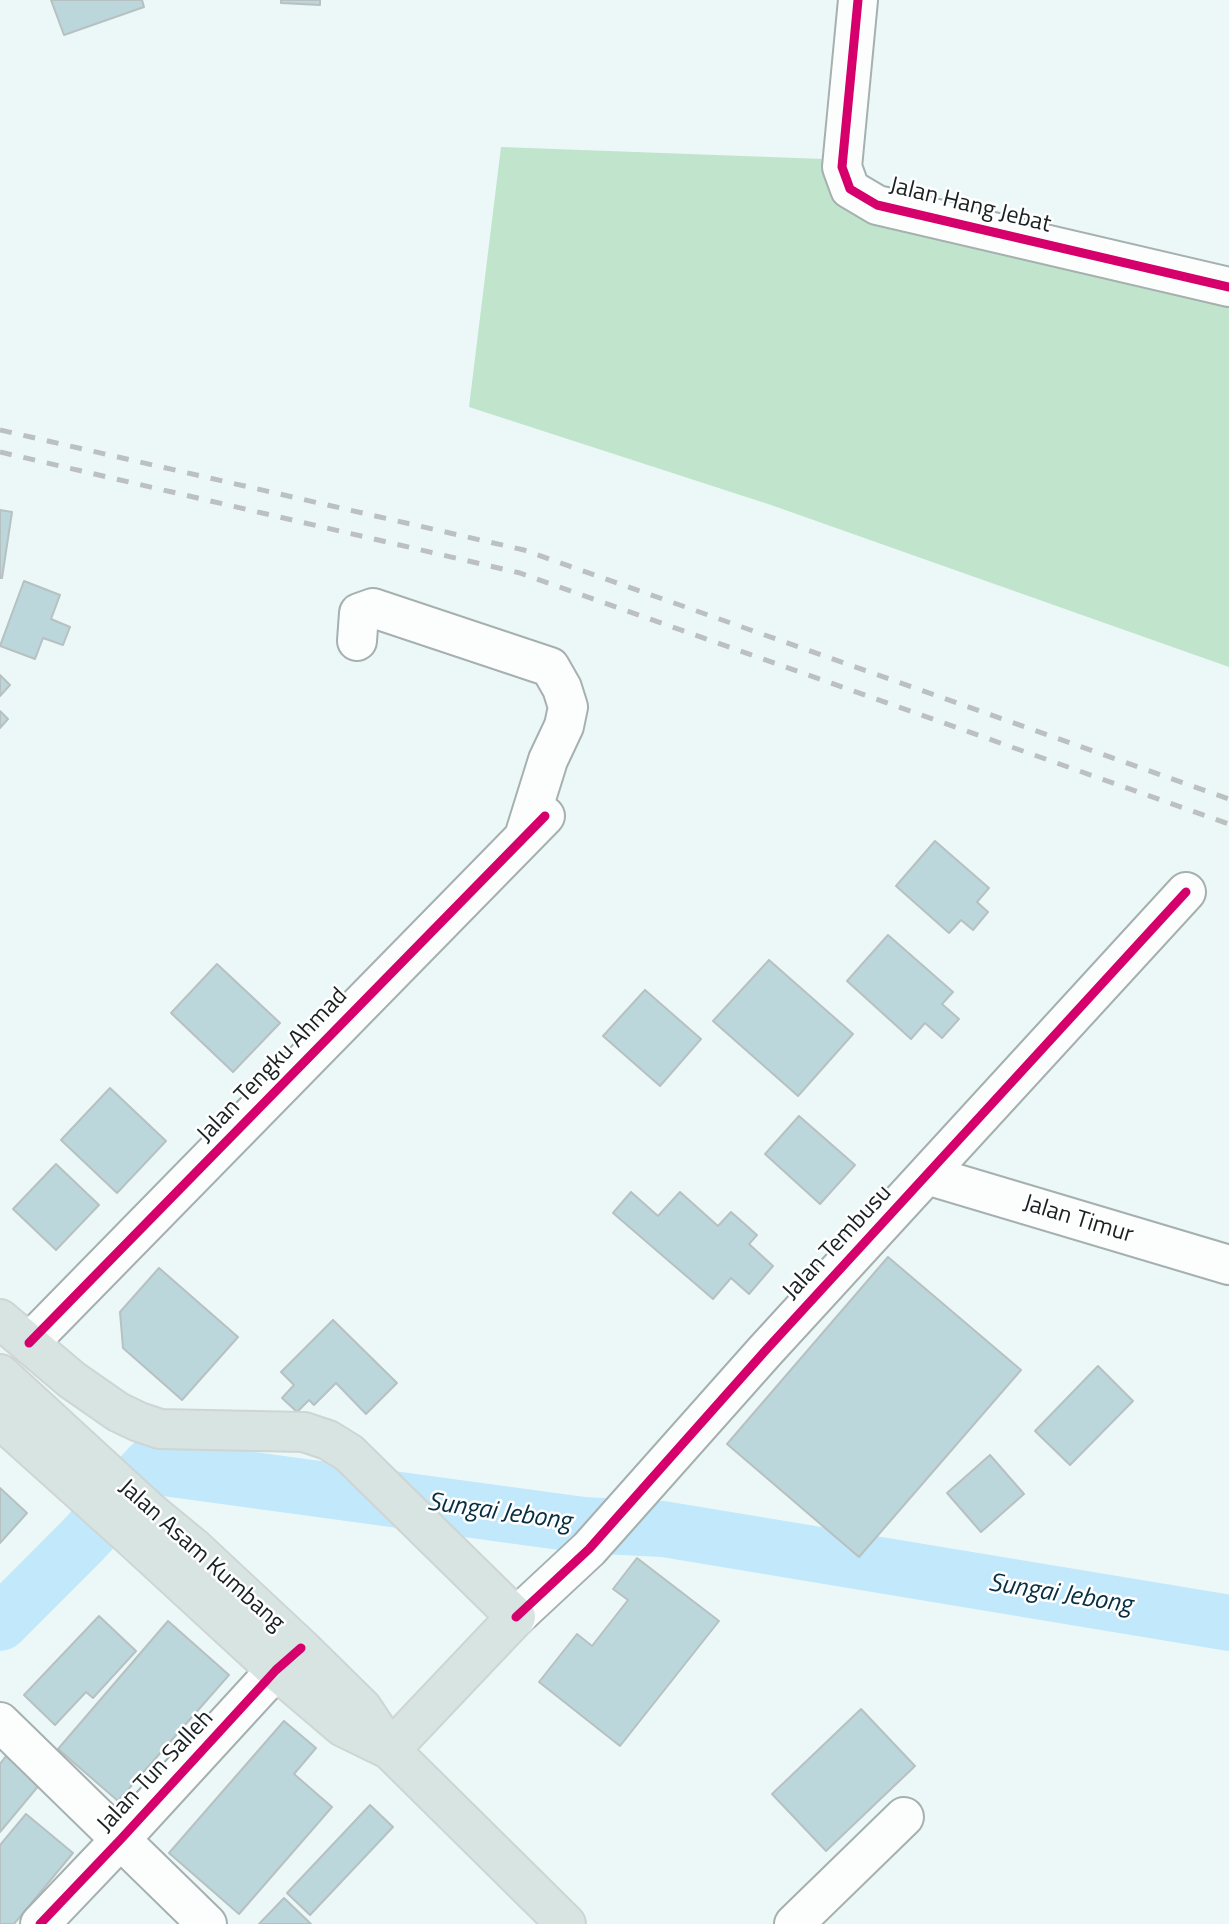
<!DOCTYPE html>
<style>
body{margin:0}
canvas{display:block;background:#ebf8f7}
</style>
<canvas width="1229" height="1924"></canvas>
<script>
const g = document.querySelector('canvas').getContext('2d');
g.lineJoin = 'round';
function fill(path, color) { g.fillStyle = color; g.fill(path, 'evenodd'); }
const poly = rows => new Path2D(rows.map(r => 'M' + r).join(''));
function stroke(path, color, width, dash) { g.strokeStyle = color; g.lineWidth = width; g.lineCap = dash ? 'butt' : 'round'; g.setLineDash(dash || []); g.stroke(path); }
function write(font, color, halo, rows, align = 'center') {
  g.font = font + ' "Titillium Web",sans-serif'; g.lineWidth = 5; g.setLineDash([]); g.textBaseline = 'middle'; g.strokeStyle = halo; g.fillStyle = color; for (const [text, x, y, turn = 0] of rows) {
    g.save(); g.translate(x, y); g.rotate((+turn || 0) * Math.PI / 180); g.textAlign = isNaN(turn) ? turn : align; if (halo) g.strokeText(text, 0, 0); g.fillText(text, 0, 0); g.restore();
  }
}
const green = poly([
 [501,147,824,159,826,183,859,211,1229,293,1229,667,771,505,469,407]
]);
const river = poly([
 [0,1623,83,1540,150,1466,583,1525,663,1529,1229,1623]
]);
const building = poly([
 [51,0,142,0,144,7,64,35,51,0],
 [281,0,320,0,320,5,281,3,281,0],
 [0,510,12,512,2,578,0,578,0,510],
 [24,581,60,595,51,619,70,627,63,645,43,638,35,659,0,646,24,581],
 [0,675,10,685,0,696,0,675],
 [0,711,8,719,0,728,0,711],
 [935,841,989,888,977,902,988,912,973,930,961,920,949,933,896,886,935,841],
 [888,935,953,992,942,1004,959,1019,942,1038,925,1023,911,1039,847,981,888,935],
 [769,960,853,1034,798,1096,713,1021,769,960],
 [217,964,280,1023,233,1072,171,1013,217,964],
 [645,990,701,1039,660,1086,603,1036,645,990],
 [110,1088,166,1141,117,1193,61,1140,110,1088],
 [799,1116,855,1165,820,1204,765,1154,799,1116],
 [56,1164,99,1205,56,1250,13,1209,56,1164],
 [631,1192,658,1216,680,1192,718,1226,731,1212,757,1235,749,1244,773,1266,749,1294,731,1278,713,1299,613,1213,631,1192],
 [888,1257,1021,1370,859,1557,727,1444,888,1257],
 [159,1268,238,1337,182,1400,123,1348,120,1312,159,1268],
 [333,1320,397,1383,366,1414,336,1383,314,1405,309,1400,297,1412,282,1398,294,1385,281,1372,333,1320],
 [1098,1366,1133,1401,1070,1465,1035,1431,1098,1366],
 [990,1455,1024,1494,981,1532,947,1493,990,1455],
 [0,1488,27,1513,0,1543,0,1488],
 [637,1558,719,1621,620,1746,539,1682,577,1634,592,1646,628,1600,613,1589,637,1558],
 [99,1616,136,1651,93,1698,86,1692,55,1725,24,1695,99,1616],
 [168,1621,229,1675,118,1801,58,1749,168,1621],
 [861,1709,915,1766,826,1851,772,1794,861,1709],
 [284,1721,316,1748,294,1774,332,1807,239,1914,169,1853,284,1721],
 [6,1756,40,1784,0,1832,0,1764,6,1756],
 [370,1805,393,1827,310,1915,287,1893,370,1805],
 [26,1814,73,1853,14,1924,0,1924,0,1845,26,1814],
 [284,1898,311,1924,259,1924,284,1898]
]);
const minor = poly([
 [858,0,842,167,850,189,877,205,1229,287],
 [357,641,359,613,373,608,550,667,562,688,568,707,564,726,548,760,524,837],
 [927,1175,1229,1265],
 [29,1343,545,816],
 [516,1617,589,1549,765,1351,1186,892],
 [0,1722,207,1924],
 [40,1924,121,1839,276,1670,300,1648],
 [794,1924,904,1817]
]);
const major = poly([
 [0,1319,72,1380,118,1412,139,1422,160,1429,304,1432,328,1440,349,1453,516,1617,390,1750],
 [0,1374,150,1512,195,1549,301,1648,362,1708,390,1750,566,1924],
 [0,1419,128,1534,276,1670,343,1727,390,1750]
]);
const rail = poly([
 [0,430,524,550,1229,799],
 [0,452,520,573,1229,824]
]);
const cycleway = poly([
 [858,0,842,167,850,189,877,205,1229,287],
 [29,1343,545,816],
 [516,1617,589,1549,765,1351,1186,892],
 [40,1924,121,1839,276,1670,301,1648]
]);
const streetNames = [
 ["Jalan Hang Jebat",970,206,14],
 ["Jalan Tengku Ahmad",273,1066,-46],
 ["Jalan Timur",1078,1220,17],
 ["Jalan Tembusu",838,1243,-47],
 ["Jalan Asam Kumbang",201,1556,42],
 ["Jalan Tun Salleh",156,1772,-47]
];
const waterNames = [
 ["Sungai Jebong",499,1513,8],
 ["Sungai Jebong",1060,1595,9]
];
fill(green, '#c1e5cc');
stroke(river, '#c2e8fc', 56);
fill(building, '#bbd7db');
stroke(building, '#b7c1c2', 2);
stroke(minor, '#a6b0af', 42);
stroke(major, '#ced5d4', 42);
stroke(minor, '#fcfefe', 38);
stroke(major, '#d8e4e1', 38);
stroke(rail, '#bcc0c0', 5, [12, 12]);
stroke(cycleway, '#d6006c', 9);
write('24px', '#192221', '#fff', streetNames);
write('italic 26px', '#072f42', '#fff', waterNames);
</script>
